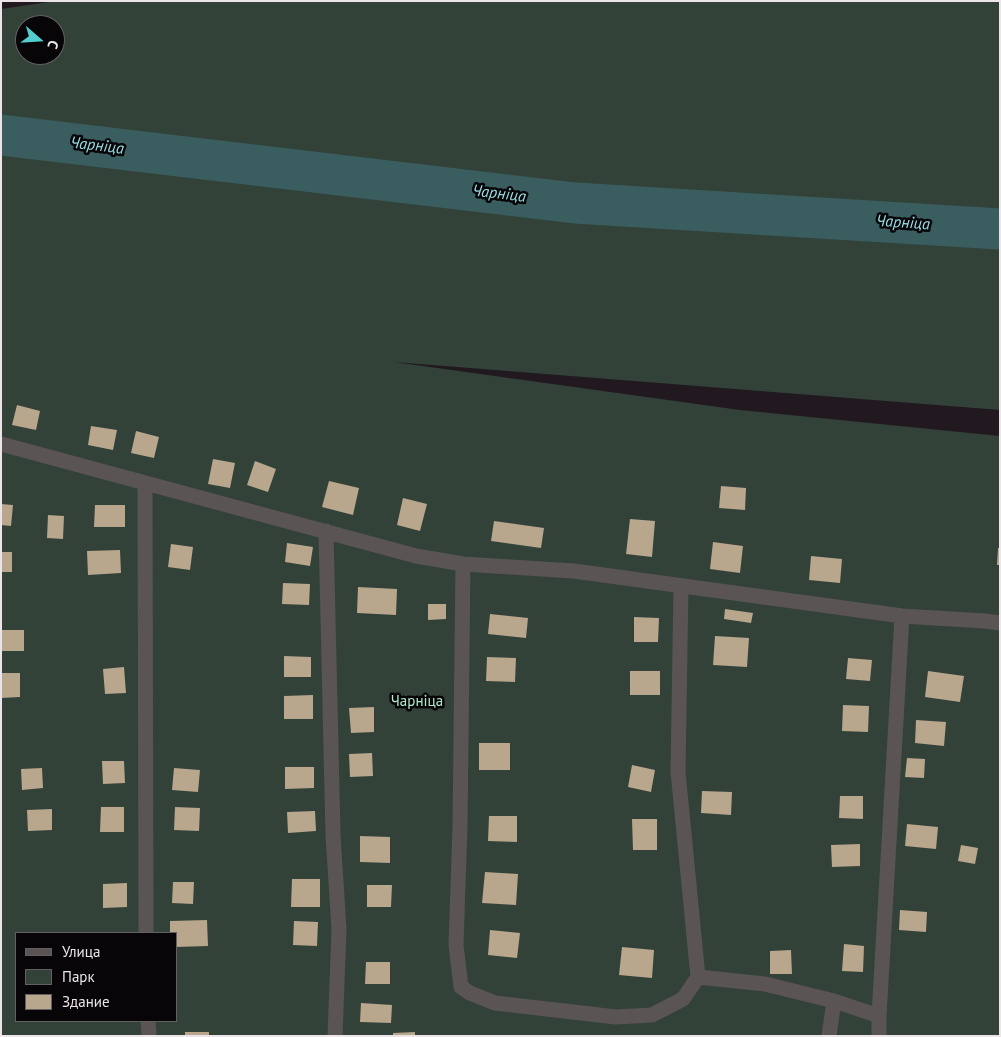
<!DOCTYPE html>
<meta charset="utf-8">
<style>
body{margin:0}
#map{position:relative;width:1001px;height:1037px;overflow:hidden;background:#211820;font-family:"PT Sans",sans-serif}
canvas{display:block}
.frame{position:absolute;inset:0;border:2px solid #ebe5ea;pointer-events:none}
.legend{position:absolute;left:15px;top:932px;width:162px;height:90px;box-sizing:border-box;background:#080508;border:1px solid #635f62;margin:0;padding:6px 9px;list-style:none;font-size:15px;color:#ebe5ea}
.legend li{display:flex;align-items:center;gap:10px;height:25px}
.legend b{width:25px;border:1px solid #635f62}
.north{position:absolute;left:15px;top:15px;width:50px;height:50px;box-sizing:border-box;background:#080508;border:1px solid #635f62;border-radius:50%;rotate:109deg;font-size:14px;font-weight:700;line-height:20px;text-align:center;color:#ebe5ea}
.north::after{content:'';display:block;margin:auto;width:18px;height:22px;background:#52cdcf;clip-path:polygon(50% 0,100% 100%,50% 72%,0 100%)}
</style>
<div id="map">
<canvas width="1001" height="1037"></canvas>
<div class="frame"></div>
<ul class="legend">
<li><b style="height:6px;background:#5b5454"></b>Улица</li>
<li><b style="height:14px;background:#324239"></b>Парк</li>
<li><b style="height:14px;background:#b8a68d"></b>Здание</li>
</ul>
<div class="north">С</div>
</div>
<script>
const g = document.querySelector('canvas').getContext('2d');
g.lineJoin = 'round';
function fill(path, color) { g.fillStyle = color; g.fill(path, 'evenodd'); }
const poly = rows => new Path2D(rows.map(r => 'M' + r).join(''));
function stroke(path, color, width, dash) { g.strokeStyle = color; g.lineWidth = width; g.lineCap = dash ? 'butt' : 'round'; g.setLineDash(dash || []); g.stroke(path); }
function write(font, color, halo, rows, align = 'center') {
  g.font = font + ' "PT Sans",sans-serif'; g.lineWidth = 5; g.setLineDash([]); g.textBaseline = 'middle'; g.strokeStyle = halo; g.fillStyle = color; for (const [text, x, y, turn = 0] of rows) {
    g.save(); g.translate(x, y); g.rotate((+turn || 0) * Math.PI / 180); g.textAlign = isNaN(turn) ? turn : align; if (halo) g.strokeText(text, 0, 0); g.fillText(text, 0, 0); g.restore();
  }
}
const green = poly([
 [55,1,1000,1,1000,410,394,362,740,410,1000,436,1000,1036,1,1036,1,9],
 [25,25,55,25,55,55,25,55],
 [16,933,176,933,176,1021,16,1021]
]);
const river = poly([
 [1,135,575,203,1000,229]
]);
const building = poly([
 [17,405,40,411,36,430,12,425],
 [91,426,117,430,113,450,88,445],
 [136,431,159,437,154,458,131,453],
 [213,459,235,463,230,488,208,484],
 [255,461,276,469,268,492,247,485],
 [329,481,359,488,353,515,322,507],
 [721,486,746,488,745,510,719,508],
 [403,498,427,504,420,531,397,525],
 [1,504,13,505,11,526,1,525],
 [95,505,125,505,125,527,94,527],
 [48,515,64,516,63,539,47,538],
 [630,519,655,521,652,557,626,554],
 [494,521,544,528,541,548,491,541],
 [713,542,743,546,740,573,710,569],
 [287,543,313,547,310,566,285,562],
 [171,544,193,547,190,570,168,567],
 [998,548,1000,548,1000,565,997,565],
 [120,550,121,573,88,575,87,551],
 [1,552,12,552,12,572,1,572],
 [811,556,842,559,840,583,809,580],
 [283,583,310,584,309,605,282,604],
 [358,587,397,589,396,615,357,613],
 [428,604,446,604,446,619,428,620],
 [725,609,753,613,751,623,724,619],
 [490,614,528,618,526,638,488,634],
 [634,617,659,618,658,642,634,642],
 [1,630,24,630,24,651,1,651],
 [715,636,749,638,747,667,713,665],
 [284,656,311,657,311,677,284,677],
 [487,657,516,658,515,682,486,681],
 [848,658,872,660,870,681,846,679],
 [124,667,126,693,105,694,103,669],
 [630,671,660,671,660,695,630,695],
 [928,671,964,676,960,702,925,697],
 [1,673,20,673,20,697,1,698],
 [313,695,313,719,284,719,284,696],
 [843,705,869,706,868,732,842,731],
 [374,707,374,732,351,733,349,708],
 [916,720,946,722,944,746,915,743],
 [479,743,510,743,510,770,479,770],
 [372,753,373,776,350,777,349,754],
 [907,758,925,759,924,778,905,777],
 [102,761,124,761,125,783,103,784],
 [632,765,655,770,651,792,628,787],
 [285,767,314,767,314,788,285,789],
 [42,768,43,788,22,790,21,769],
 [174,768,200,770,198,792,172,790],
 [702,791,732,792,731,815,701,813],
 [840,796,863,796,863,819,839,818],
 [101,807,124,807,124,832,100,832],
 [175,807,200,808,199,831,174,830],
 [52,809,52,830,28,831,27,810],
 [315,811,316,831,288,833,287,812],
 [489,816,517,816,517,842,488,841],
 [632,819,657,819,657,850,633,850],
 [907,824,938,827,936,849,905,846],
 [360,836,390,837,390,863,360,862],
 [860,844,860,866,832,867,831,845],
 [961,845,978,848,975,864,958,861],
 [485,872,518,874,516,905,482,903],
 [292,879,320,879,320,907,291,907],
 [173,882,194,882,193,904,172,903],
 [127,883,127,907,103,908,103,884],
 [367,885,392,885,391,907,367,907],
 [900,910,927,912,926,932,899,930],
 [207,920,208,946,176,947,176,933,170,933,170,921],
 [294,921,318,922,317,946,293,945],
 [490,930,520,933,517,958,488,955],
 [844,944,864,946,863,972,842,971],
 [622,947,654,950,652,978,619,975],
 [791,950,792,974,770,974,770,951],
 [366,962,390,962,390,984,365,984],
 [361,1003,392,1005,391,1023,360,1022],
 [185,1032,209,1032,209,1036,185,1036],
 [415,1032,415,1036,393,1036,393,1033]
]);
const minor = poly([
 [1,444,416,556,463,564,574,571,902,616],
 [145,484,146,933],
 [326,531,333,835,339,929,335,1036],
 [463,564,460,826,456,945,461,987,470,993,495,1003,616,1017,652,1015,683,999,698,977],
 [681,586,678,772,698,977,765,984,834,1001,879,1016],
 [148,1021,149,1036],
 [829,1036,834,1001],
 [879,1036,879,1016,902,616,985,621,1000,623]
]);
const parkNames = [
 ["Чарніца",417,702]
];
const waterNames = [
 ["Чарніца",97,146,7],
 ["Чарніца",499,194,7],
 ["Чарніца",903,223,4]
];
fill(green, '#324239');
stroke(river, '#3a5e60', 41);
fill(building, '#b8a68d');
stroke(minor, '#5b5454', 15);
write('15px', '#b0e8c9', '#080508', parkNames);
write('italic 16px', '#97dfe4', '#080508', waterNames);
</script>
